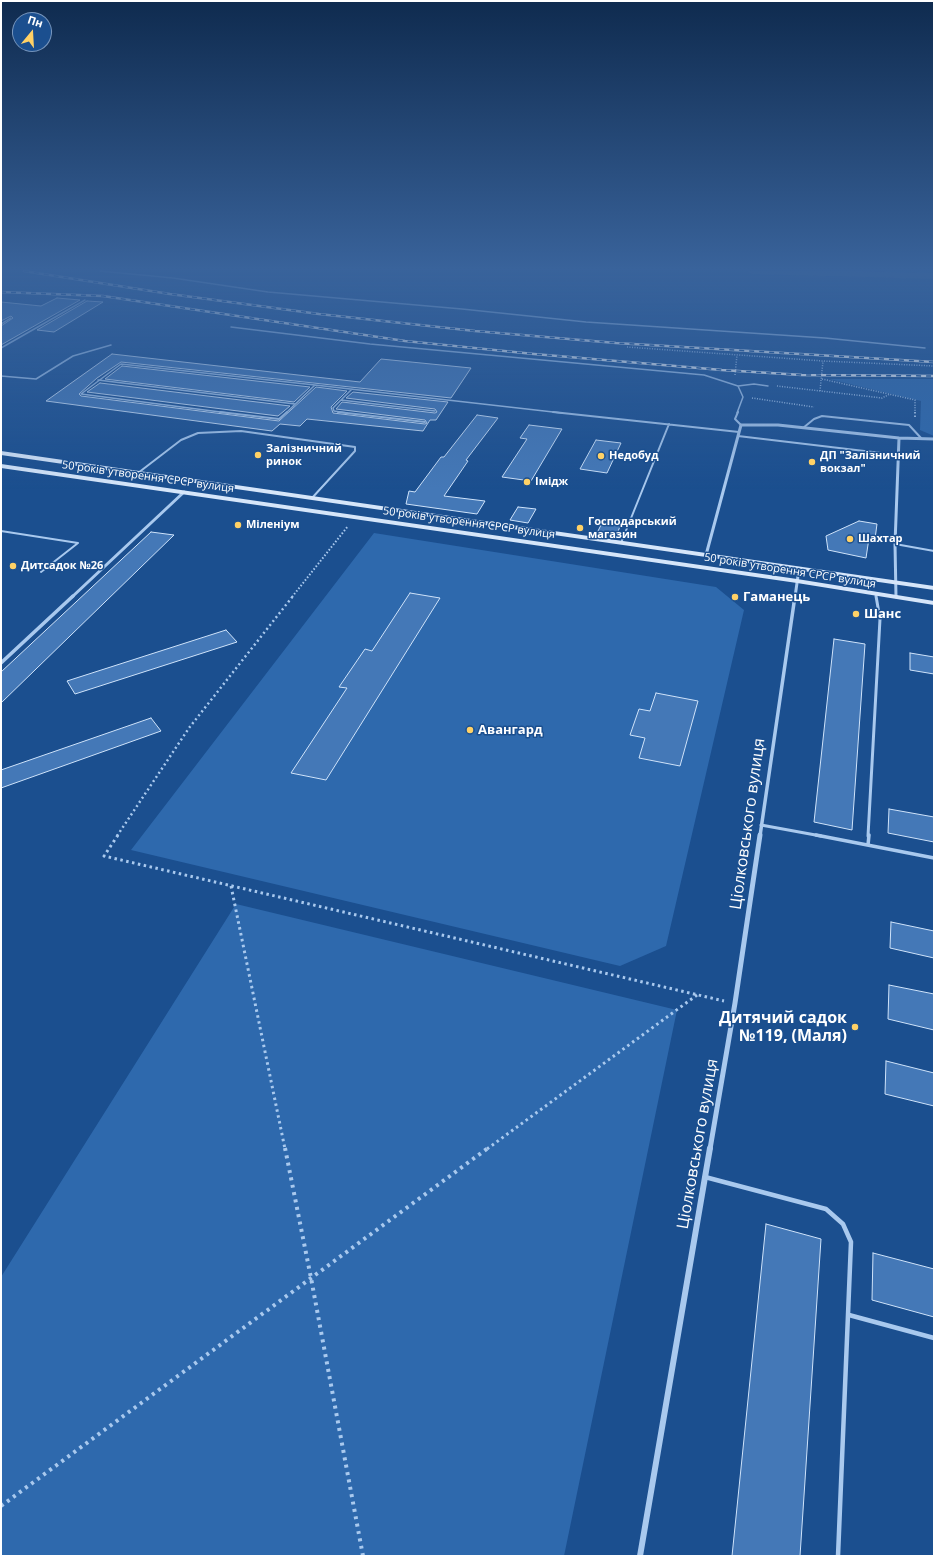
<!DOCTYPE html>
<meta charset="utf-8">
<style>
body{margin:0}
#map{position:relative;width:935px;height:1557px;overflow:hidden;background:#1b4f8f;font-family:"Open Sans",sans-serif}
canvas{display:block}
.frame{position:absolute;inset:0;border:2px solid #fff;pointer-events:none}
.north{position:absolute;left:12px;top:12px;width:40px;height:40px;box-sizing:border-box;background:#1b4f8f;border:1px solid #7695bc;border-radius:50%;rotate:18deg;font-size:11px;font-weight:700;line-height:16px;text-align:center;color:#fff}
.north::after{content:'';display:block;margin:auto;width:14px;height:18px;background:#ffd166;clip-path:polygon(50% 0,100% 100%,50% 72%,0 100%)}
</style>
<div id="map">
<canvas width="935" height="1557"></canvas>
<div class="frame"></div>
<div class="north">Пн</div>
</div>
<script>
const g = document.querySelector('canvas').getContext('2d');
g.lineJoin = 'round';
function fill(path, color) { g.fillStyle = color; g.fill(path, 'evenodd'); }
const poly = rows => new Path2D(rows.map(r => 'M' + r).join(''));
function stroke(path, color, width, dash) { g.strokeStyle = color; g.lineWidth = width; g.lineCap = dash ? 'butt' : 'round'; g.setLineDash(dash || []); g.stroke(path); }
function write(font, color, halo, rows, align = 'center') {
  g.font = font + ' "Open Sans",sans-serif'; g.lineWidth = 3; g.setLineDash([]); g.textBaseline = 'middle'; g.strokeStyle = halo; g.fillStyle = color; for (const [text, x, y, turn = 0] of rows) {
    g.save(); g.translate(x, y); g.rotate((+turn || 0) * Math.PI / 180); g.textAlign = isNaN(turn) ? turn : align; if (halo) g.strokeText(text, 0, 0); g.fillText(text, 0, 0); g.restore();
  }
}
const green = poly([
 [829,379,934,379,934,436,920,430,921,401],
 [374,533,716,587,744,610,666,946,620,966,131,850],
 [236,904,677,1010,564,1556,1,1556,1,1277]
]);
const canal = poly([
 [747,271,849,271,934,273,934,279,752,274,747,271]
]);
const building = poly([
 [57,298,80,300,1,345,1,326,13,318,11,316,1,321,1,302,41,306,57,298],
 [87,301,103,302,54,332,37,330,87,301],
 [112,354,360,382,381,359,471,368,451,398,121,362,97,378,79,394,81,396,279,421,316,387,347,391,331,407,333,413,425,424,427,423,425,420,336,409,342,402,435,413,437,412,435,409,346,398,353,392,448,402,436,420,430,420,423,431,307,419,300,426,280,424,272,431,46,401,112,354],
 [122,366,310,387,294,402,105,379,122,366],
 [100,383,290,406,278,416,87,392,100,383],
 [477,415,498,418,466,460,468,461,444,496,485,501,477,514,406,504,409,491,415,492,441,457,444,457,477,415],
 [529,425,562,429,531,481,502,477,527,439,520,438,529,425],
 [596,440,621,443,607,473,580,469,596,440],
 [518,507,536,509,528,523,510,520,518,507],
 [604,519,622,522,616,536,597,533,604,519],
 [859,521,877,524,875,539,869,538,866,558,828,550,826,536,859,521],
 [151,532,174,535,1,703,1,672,151,532],
 [410,593,440,598,326,780,291,773,347,688,339,687,365,649,372,651,410,593],
 [226,630,237,642,75,694,67,681,226,630],
 [834,639,865,644,852,830,814,822,834,639],
 [910,653,934,657,934,674,910,670,910,653],
 [656,693,698,701,680,766,639,758,645,738,630,735,639,709,650,711,656,693],
 [151,718,161,731,1,788,1,770,151,718],
 [889,809,934,817,934,842,888,833,889,809],
 [891,922,934,931,934,958,890,948,891,922],
 [889,985,934,994,934,1030,888,1019,889,985],
 [886,1061,934,1073,934,1106,885,1094,886,1061],
 [766,1224,821,1239,800,1556,732,1556,766,1224],
 [873,1253,934,1269,934,1317,872,1300,873,1253]
]);
const pathFar4 = poly([
 [627,347,823,361,934,366],
 [735,375,737,355],
 [822,379,915,400,915,413],
 [777,386,882,398,890,394],
 [820,391,823,361],
 [752,398,814,407]
]);
const pathFar3 = poly([
 [915,412,915,418],
 [292,597,348,526]
]);
const pathFar2 = poly([
 [117,836,189,728,293,596]
]);
const pathFar1 = poly([
 [118,835,104,856,724,1001],
 [231,886,285,1149],
 [487,1149,697,995]
]);
const path = poly([
 [285,1148,311,1278,363,1556],
 [1,1506,488,1148]
]);
const laneFar4 = poly([
 [100,271,173,278,268,292,462,309,586,322,825,338,925,348],
 [1,324,11,318],
 [231,327,370,344,704,375,738,386],
 [1,348,85,300],
 [1,376,36,379,73,356,111,345],
 [98,380,295,404],
 [315,385,562,413],
 [341,400,435,411],
 [228,413,81,394,121,364,315,385],
 [286,413,315,385],
 [347,413,334,411,333,408,352,389],
 [737,413,743,397,738,386,754,384,768,386]
]);
const laneFar3 = poly([
 [220,412,279,419,287,412],
 [338,412,425,422],
 [553,412,739,432],
 [738,412,735,419,741,425],
 [803,428,814,419,822,416,909,425,921,438],
 [738,436,898,455],
 [138,473,181,440,198,433,241,431,355,447,355,451,312,498],
 [1,531,78,543,41,572],
 [621,543,669,424],
 [895,544,934,551],
 [876,594,876,597]
]);
const laneFar2 = poly([
 [761,825,821,836],
 [868,836,880,619,876,596]
]);
const laneFar1 = poly([
 [816,835,934,858],
 [868,845,869,835]
]);
const lane = poly([
 [705,1177,826,1209,843,1224,851,1242,838,1556],
 [849,1315,934,1338]
]);
const streetFar3 = poly([
 [706,555,741,425,778,425,899,438,934,439],
 [72,597,184,492],
 [795,597,799,569],
 [896,597,895,544,899,438]
]);
const streetFar2 = poly([
 [1,663,73,596],
 [760,836,795,596]
]);
const streetFar1 = poly([
 [710,1149,735,1003,760,835]
]);
const street = poly([
 [640,1556,710,1148]
]);
const secondary = poly([
 [1,451,934,586,934,590,1,455,1,451],
 [1,464,797,579,934,601,934,605,797,583,1,468,1,464]
]);
const rail = poly([
 [24,271,170,294,319,314,475,331,616,343,934,362],
 [1,292,103,296,405,341,534,354,722,370,802,375,934,376]
]);
const markers = [
 [258,455,4,"#ffd166"],
 [601,456,4,"#ffd166"],
 [812,462,4,"#ffd166"],
 [527,482,4,"#ffd166"],
 [238,525,4,"#ffd166"],
 [580,528,4,"#ffd166"],
 [850,539,4,"#ffd166"],
 [13,566,4,"#ffd166"],
 [735,597,4,"#ffd166"],
 [856,614,4,"#ffd166"],
 [470,730,4,"#ffd166"],
 [855,1027,4,"#ffd166"]
];
const farPoinames = [
 ["Залізничний",266,449],
 ["ринок",266,462],
 ["Недобуд",609,456],
 ["ДП \"Залізничний",820,456],
 ["вокзал\"",820,469],
 ["Імідж",535,482],
 ["Господарський",588,522],
 ["магазин",588,535],
 ["Міленіум",246,525],
 ["Шахтар",858,539],
 ["Дитсадок №26",21,566]
];
const farStreetnames = [
 ["50 років утворення СРСР вулиця",148,477,8],
 ["50 років утворення СРСР вулиця",469,523,8],
 ["50 років утворення СРСР вулиця",790,571,9]
];
const poiNames = [
 ["Гаманець",743,597],
 ["Шанс",864,614],
 ["Авангард",478,730]
];
const nearStreetnames = [
 ["Ціолковського вулиця",748,824,-82],
 ["Ціолковського вулиця",698,1144,-80]
];
const nearPoinames = [
 ["Дитячий садок",847,1018],
 ["№119, (Маля)",847,1036]
];
fill(green, '#2e69ad');
fill(canal, '#3c6290');
fill(building, '#4478b7');
stroke(building, '#cfe3fa', 1);
stroke(pathFar4, '#a9c9ee', 1.5, [1, 1.5]);
stroke(pathFar3, '#a9c9ee', 2, [1.5, 2]);
stroke(pathFar2, '#a9c9ee', 2.5, [2, 3]);
stroke(pathFar1, '#a9c9ee', 3, [2.5, 3.5]);
stroke(path, '#a9c9ee', 4, [3, 4.5]);
stroke(laneFar4, '#a9c9ee', 1.5);
stroke(laneFar3, '#a9c9ee', 2);
stroke(laneFar2, '#a9c9ee', 3);
stroke(laneFar1, '#a9c9ee', 3.5);
stroke(lane, '#a9c9ee', 4.5);
stroke(streetFar3, '#a9c9ee', 3);
stroke(streetFar2, '#a9c9ee', 3.5);
stroke(streetFar1, '#a9c9ee', 5);
stroke(street, '#a9c9ee', 6);
fill(secondary, '#d6e6fa');
stroke(rail, '#fff', 2.5);
stroke(rail, '#1b4f8f', 1.5, [5]);
const sky = g.createLinearGradient(0, 0, 0, 489);
sky.addColorStop(0, '#0f2b4f');
sky.addColorStop(0.55, '#39639b');
sky.addColorStop(1, '#39639b00');
g.fillStyle = sky;
g.fillRect(0, 0, 935, 489);
for (const [x, y, r, color] of markers) { const dot = new Path2D(); dot.arc(x, y, r, 0, 2 * Math.PI); g.fillStyle = color; g.fill(dot); stroke(dot, '#1b4f8f', 1.5); }
write('bold 11px', '#fff', '#1b4f8f', farPoinames, 'left');
write('11px', '#fff', '#1b4f8f', farStreetnames);
write('bold 13px', '#fff', '#1b4f8f', poiNames, 'left');
write('16px', '#fff', '#1b4f8f', nearStreetnames);
write('bold 16px', '#fff', '#1b4f8f', nearPoinames, 'right');
</script>
